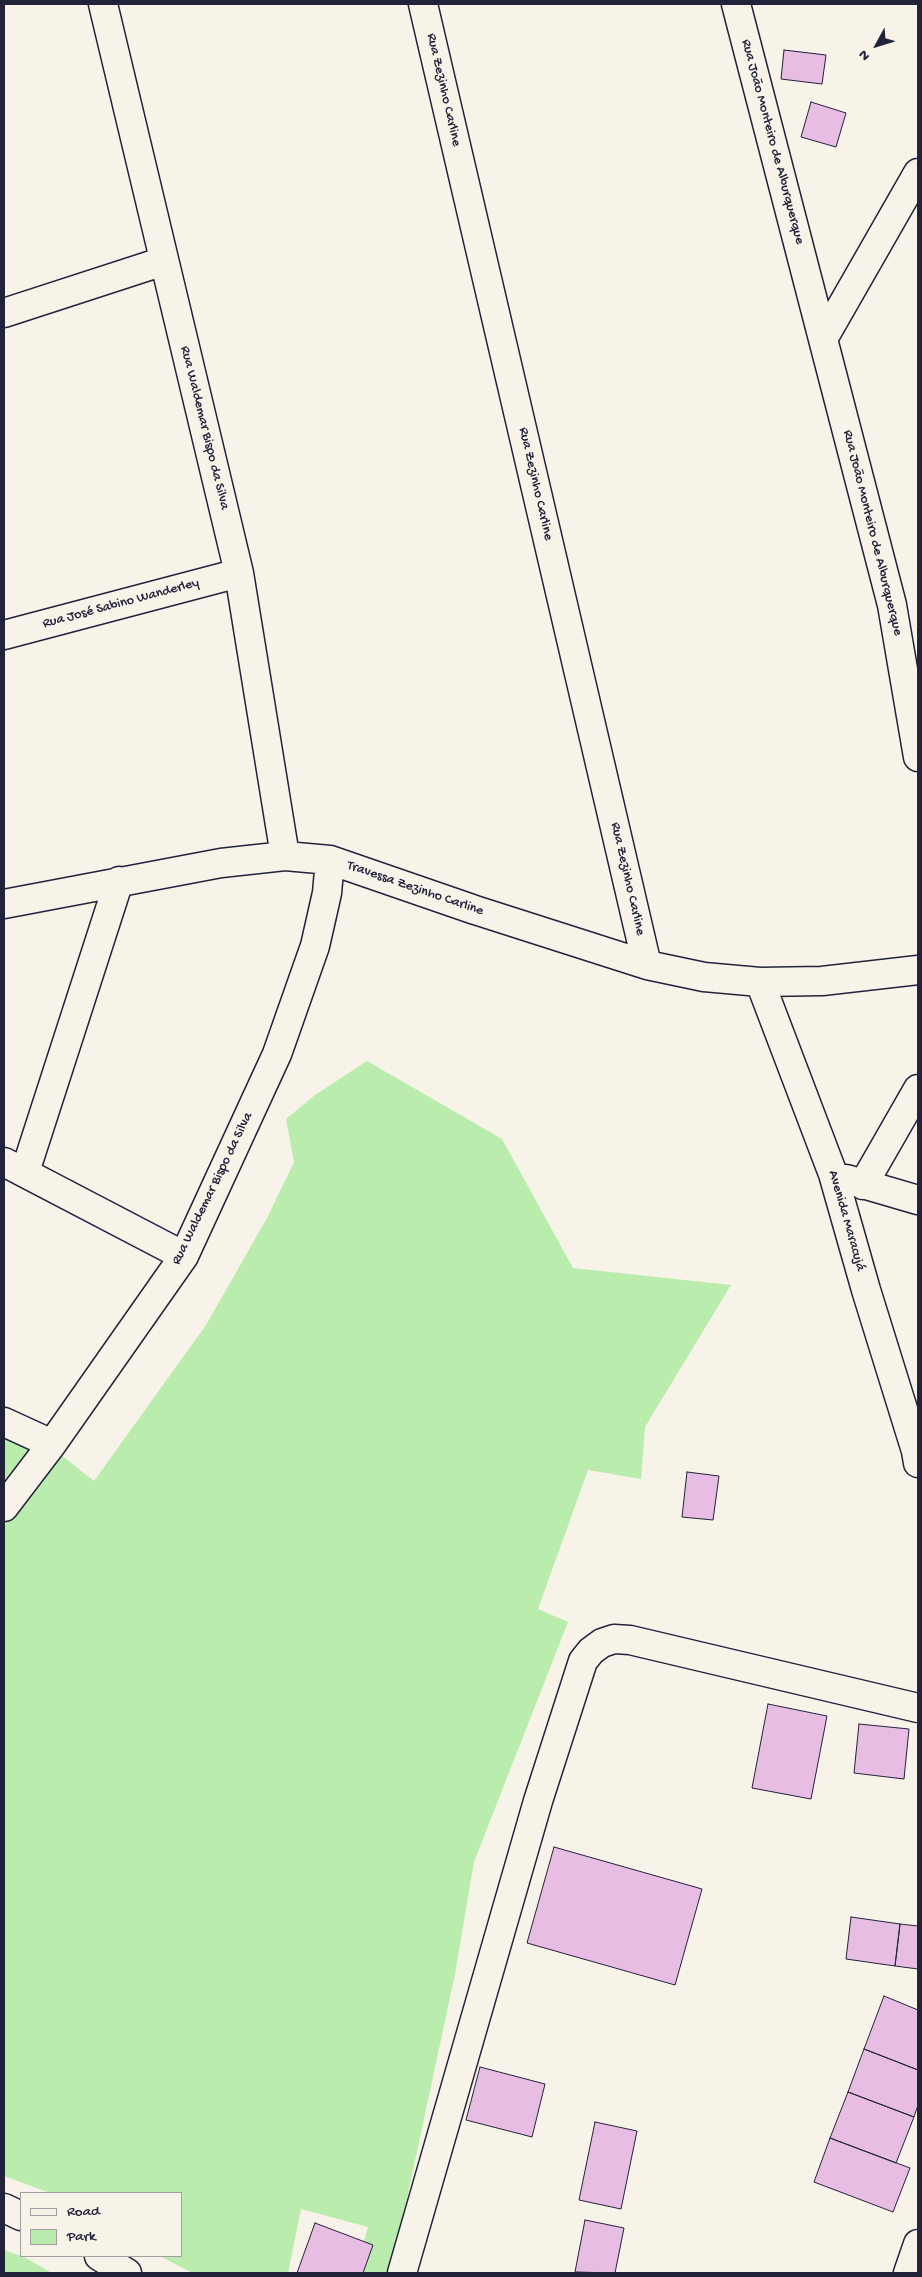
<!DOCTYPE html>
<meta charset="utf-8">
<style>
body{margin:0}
#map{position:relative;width:922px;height:2277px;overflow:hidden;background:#f7f3e8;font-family:"Gochi Hand",sans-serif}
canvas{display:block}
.frame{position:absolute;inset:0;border:5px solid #22223b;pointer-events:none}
.legend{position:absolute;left:20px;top:2192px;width:162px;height:65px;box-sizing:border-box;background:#f7f3e8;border:1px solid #a29fa3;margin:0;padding:6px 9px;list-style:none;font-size:15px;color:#22223b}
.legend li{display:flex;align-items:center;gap:10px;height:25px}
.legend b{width:25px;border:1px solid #a29fa3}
.north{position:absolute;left:852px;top:20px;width:50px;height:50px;-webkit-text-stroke:4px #f7f3e8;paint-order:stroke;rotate:231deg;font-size:14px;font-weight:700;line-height:20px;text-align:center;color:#22223b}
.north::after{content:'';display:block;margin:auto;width:18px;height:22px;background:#22223b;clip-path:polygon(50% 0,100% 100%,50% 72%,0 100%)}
</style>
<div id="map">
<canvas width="922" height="2277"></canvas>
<div class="frame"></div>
<ul class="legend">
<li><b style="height:6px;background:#f7f3e8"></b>Road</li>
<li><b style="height:14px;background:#baedad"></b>Park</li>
</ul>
<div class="north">N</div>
</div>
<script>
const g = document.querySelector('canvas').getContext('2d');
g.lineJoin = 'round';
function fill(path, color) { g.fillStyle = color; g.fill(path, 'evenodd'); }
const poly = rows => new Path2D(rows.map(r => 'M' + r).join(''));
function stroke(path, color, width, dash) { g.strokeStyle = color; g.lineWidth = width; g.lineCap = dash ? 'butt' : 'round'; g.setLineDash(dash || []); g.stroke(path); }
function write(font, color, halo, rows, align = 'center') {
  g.font = font + ' "Gochi Hand",sans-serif'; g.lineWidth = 5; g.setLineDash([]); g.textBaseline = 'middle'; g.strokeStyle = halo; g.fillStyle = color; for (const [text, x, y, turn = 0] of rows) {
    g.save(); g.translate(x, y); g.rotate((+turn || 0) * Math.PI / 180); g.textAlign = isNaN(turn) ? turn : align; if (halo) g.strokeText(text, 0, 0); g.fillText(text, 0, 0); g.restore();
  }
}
const green = poly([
 [367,1061,502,1139,573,1268,731,1285,645,1427,641,1479,588,1470,538,1609,568,1622,474,1862,455,1974,391,2273,355,2273,368,2227,301,2209,288,2273,192,2273,160,2256,181,2256,181,2193,50,2193,4,2176,4,1437,16,1419,94,1481,206,1325,267,1218,294,1162,286,1119,315,1095],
 [4,2250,24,2257,52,2273,4,2273]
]);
const building = poly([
 [784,50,826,55,822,84,781,79,784,50],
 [811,102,846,113,836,147,801,137,811,102],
 [687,1472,719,1476,713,1520,682,1517,687,1472],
 [768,1704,827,1716,811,1799,752,1788,768,1704],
 [859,1724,909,1729,904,1779,854,1773,859,1724],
 [554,1847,702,1889,675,1985,527,1943,554,1847],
 [851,1917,900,1924,895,1966,846,1959,851,1917],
 [900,1924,918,1926,918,1969,895,1966,900,1924],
 [884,1996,918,2010,918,2070,864,2049,884,1996],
 [864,2049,918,2070,918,2105,914,2117,848,2092,864,2049],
 [480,2067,545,2084,532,2137,466,2120,480,2067],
 [848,2092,914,2117,896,2163,830,2138,848,2092],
 [595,2122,637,2131,621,2209,579,2200,595,2122],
 [830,2138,910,2168,893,2212,814,2182,830,2138],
 [585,2220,624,2228,615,2273,575,2272,585,2220],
 [315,2223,373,2245,363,2273,297,2273,315,2223]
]);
const minor = poly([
 [103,4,239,573,285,856],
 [423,4,647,965],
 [736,4,892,605,918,757],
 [4,313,164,261],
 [823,339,918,173],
 [4,635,239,573],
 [4,904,221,863,285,856,330,860,475,910,647,965,704,977,760,982,822,981,918,970],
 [760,982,833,1174,866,1290,916,1451,918,1463],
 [4,1162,184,1256],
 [25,1172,119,881],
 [846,1179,918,1200],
 [863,1185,918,1089],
 [4,1422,52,1444],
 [4,1507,52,1444,184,1256,277,1054,315,946,327,893,330,860],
 [4,2208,21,2216],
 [99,2256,127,2273],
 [402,2273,538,1801,583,1661,591,1651,602,1643,614,1639,630,1640,918,1708],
 [908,2273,918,2244]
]);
const streetNames = [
 ["Rua Zezinho Carline",443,90,77],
 ["Rua João Monteiro de Alburquerque",772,142,75],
 ["Rua Waldemar Bispo da Silva",204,428,76],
 ["Rua Zezinho Carline",535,484,77],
 ["Rua João Monteiro de Alburquerque",872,533,76],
 ["Rua José Sabino Wanderley",121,604,-15],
 ["Rua Zezinho Carline",627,879,77],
 ["Travessa Zezinho Carline",415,889,19],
 ["Rua Waldemar Bispo da Silva",213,1189,-64],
 ["Avenida Maracujá",846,1221,74]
];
fill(green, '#baedad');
fill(building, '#e7bde3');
stroke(building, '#22223b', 1);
stroke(minor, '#22223b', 31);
stroke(minor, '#f7f3e8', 28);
write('14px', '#22223b', '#f7f3e8', streetNames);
</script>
